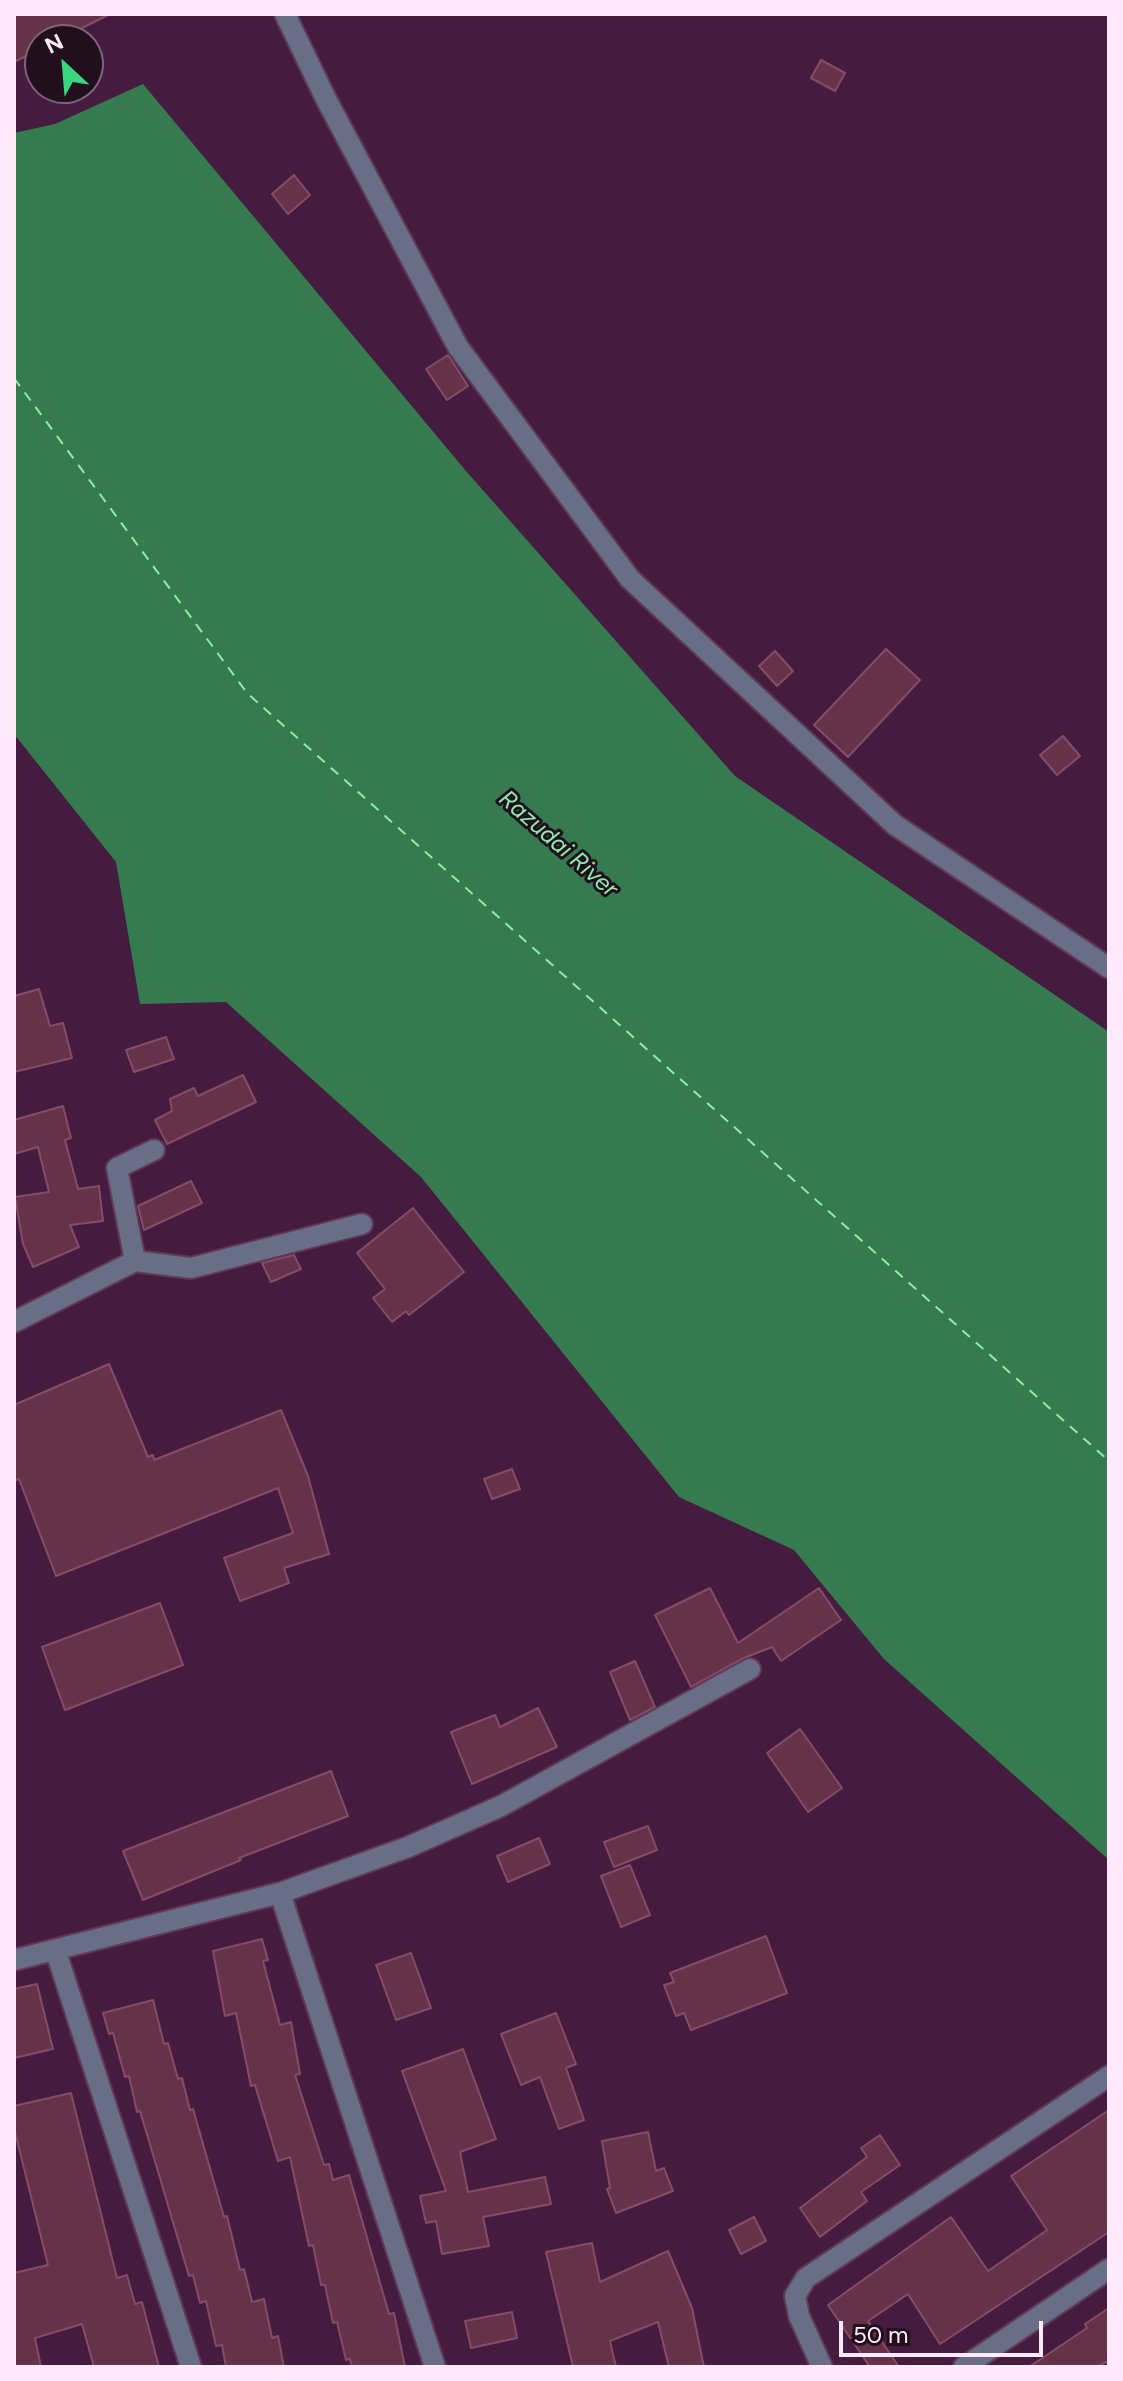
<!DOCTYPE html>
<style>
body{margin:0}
#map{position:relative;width:1123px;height:2381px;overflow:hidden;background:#451c3f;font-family:Figtree,sans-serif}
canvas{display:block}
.frame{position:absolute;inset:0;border:16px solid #ffe9fa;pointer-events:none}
.north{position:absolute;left:24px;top:24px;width:80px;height:80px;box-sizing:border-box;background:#210f1e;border:2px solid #7a6676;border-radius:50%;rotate:334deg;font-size:22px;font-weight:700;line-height:32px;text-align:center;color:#ffe9fa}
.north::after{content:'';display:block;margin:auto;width:28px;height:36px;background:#3bd77f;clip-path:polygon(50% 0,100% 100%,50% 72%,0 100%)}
.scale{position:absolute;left:839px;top:2321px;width:204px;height:36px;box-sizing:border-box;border:4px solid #ffe9fa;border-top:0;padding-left:10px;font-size:24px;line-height:28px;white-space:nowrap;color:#ffe9fa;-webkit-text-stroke:6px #210f1e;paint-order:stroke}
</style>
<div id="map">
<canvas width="1123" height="2381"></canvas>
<div class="frame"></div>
<div class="north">N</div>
<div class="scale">50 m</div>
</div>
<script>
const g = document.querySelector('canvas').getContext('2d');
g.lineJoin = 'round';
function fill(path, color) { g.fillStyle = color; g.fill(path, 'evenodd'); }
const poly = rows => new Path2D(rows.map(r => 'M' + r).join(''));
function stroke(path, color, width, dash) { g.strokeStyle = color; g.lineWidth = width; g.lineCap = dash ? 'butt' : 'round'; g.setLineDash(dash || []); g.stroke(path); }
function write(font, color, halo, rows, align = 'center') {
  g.font = font + ' Figtree,sans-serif'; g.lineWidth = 6; g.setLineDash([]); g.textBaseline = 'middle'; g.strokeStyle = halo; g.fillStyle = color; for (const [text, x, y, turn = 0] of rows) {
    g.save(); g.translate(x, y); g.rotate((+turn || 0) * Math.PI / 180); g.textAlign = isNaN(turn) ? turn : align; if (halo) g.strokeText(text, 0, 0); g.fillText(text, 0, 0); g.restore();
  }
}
const water = poly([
 [143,84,466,471,735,776,1109,1032,1109,1860,884,1659,794,1550,679,1497,421,1177,226,1002,140,1004,116,862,14,734,14,133,55,124]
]);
const ferry = poly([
 [14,378,247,693,1109,1461]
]);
const building = poly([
 [14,14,110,14,58,40,40,40,40,49,14,62,14,14],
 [821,60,845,73,835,91,811,78,821,60],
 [294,175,310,195,288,214,272,194,294,175],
 [448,355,468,386,447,400,426,369,448,355],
 [886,649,920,680,848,757,814,725,886,649],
 [775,651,793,671,777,686,759,666,775,651],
 [1063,736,1080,756,1057,775,1040,755,1063,736],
 [39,989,50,1026,63,1023,72,1058,14,1072,14,996,39,989],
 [166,1037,174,1059,134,1072,126,1050,166,1037],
 [243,1075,256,1102,167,1144,155,1120,172,1111,170,1099,194,1088,198,1096,243,1075],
 [63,1106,71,1138,65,1140,78,1189,99,1186,103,1221,70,1225,79,1247,33,1267,23,1244,15,1197,49,1192,38,1147,14,1154,14,1120,63,1106],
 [191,1181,202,1203,144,1230,138,1206,191,1181],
 [413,1208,464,1272,409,1315,406,1311,392,1322,373,1298,385,1289,357,1253,413,1208],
 [294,1255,301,1269,271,1282,262,1263,294,1255],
 [109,1364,148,1457,153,1455,154,1460,281,1410,308,1476,329,1554,284,1568,289,1583,240,1601,224,1558,293,1533,278,1488,56,1576,19,1479,14,1481,14,1405,109,1364],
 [512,1469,520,1489,492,1499,484,1479,512,1469],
 [710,1588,738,1643,819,1588,841,1620,781,1661,772,1647,744,1658,691,1687,655,1615,710,1588],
 [160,1603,183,1665,65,1710,42,1647,160,1603],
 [635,1661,655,1707,630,1720,610,1672,635,1661],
 [538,1708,557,1747,472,1784,451,1732,495,1715,500,1727,538,1708],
 [800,1729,842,1788,808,1812,767,1753,800,1729],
 [331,1771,348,1816,239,1858,241,1860,143,1900,123,1851,331,1771],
 [648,1826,657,1850,614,1867,604,1842,648,1826],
 [539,1838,550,1864,508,1882,497,1856,539,1838],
 [630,1865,650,1915,621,1927,601,1876,630,1865],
 [766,1936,787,1993,691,2030,684,2013,676,2016,664,1985,674,1982,670,1973,766,1936],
 [262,1939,268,1960,263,1961,280,2025,291,2022,300,2074,295,2075,324,2165,329,2164,333,2180,349,2175,389,2314,394,2313,405,2367,352,2367,350,2359,346,2360,337,2322,333,2323,325,2285,321,2285,313,2245,309,2246,290,2157,278,2161,255,2085,251,2086,236,2013,225,2016,213,1951,262,1939],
 [411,1953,431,2008,396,2020,376,1965,411,1953],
 [37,1984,53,2049,14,2058,14,1989,37,1984],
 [153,2000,164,2044,168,2043,178,2079,182,2078,190,2110,193,2109,224,2217,227,2216,240,2270,244,2269,252,2302,264,2299,272,2338,278,2336,284,2367,226,2367,222,2345,216,2346,206,2301,200,2303,193,2275,189,2276,140,2111,137,2112,129,2076,125,2077,113,2033,109,2034,103,2013,153,2000],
 [556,2013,576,2064,566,2068,584,2120,559,2129,540,2077,521,2085,501,2034,556,2013],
 [463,2049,496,2139,460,2152,468,2192,545,2177,551,2204,483,2217,489,2246,442,2254,436,2221,426,2223,420,2196,446,2191,402,2071,463,2049],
 [71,2093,117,2278,127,2275,135,2304,142,2302,159,2367,94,2367,82,2324,35,2338,41,2367,14,2367,14,2273,48,2265,14,2128,14,2106,71,2093],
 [1109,2110,1109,2232,940,2344,908,2294,868,2321,899,2367,870,2367,828,2305,951,2217,988,2271,1047,2230,1011,2176,1109,2110],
 [648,2132,656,2171,664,2168,673,2191,616,2213,607,2189,610,2188,602,2141,648,2132],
 [880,2135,900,2165,861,2192,867,2201,820,2237,800,2208,867,2157,861,2148,880,2135],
 [754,2217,766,2241,741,2254,729,2230,754,2217],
 [592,2243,600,2282,668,2251,692,2308,704,2367,669,2367,658,2322,610,2341,616,2367,573,2367,546,2252,592,2243],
 [1109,2308,1109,2361,1095,2367,1029,2367,1087,2328,1085,2324,1109,2308],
 [512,2312,517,2338,471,2348,465,2321,512,2312]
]);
const minor = poly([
 [285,14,326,99,458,347,630,579,895,825,1109,968],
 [135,1261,117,1168,154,1150],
 [14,1322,135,1261,191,1268,362,1224],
 [280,1893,435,2367],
 [56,1952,191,2367],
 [14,1960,280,1893,408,1847,501,1806,750,1669],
 [822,2367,799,2316,795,2296,806,2278,1109,2076],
 [964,2367,1109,2269]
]);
const waterNames = [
 ["Razudai River",558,844,41]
];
fill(water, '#357b4f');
stroke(ferry, '#8bedab', 2, [10, 8]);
fill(building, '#663249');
stroke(building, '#844d65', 2);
stroke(minor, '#5f3959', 24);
stroke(minor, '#686e85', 20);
write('italic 24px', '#8bedab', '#210f1e', waterNames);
</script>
